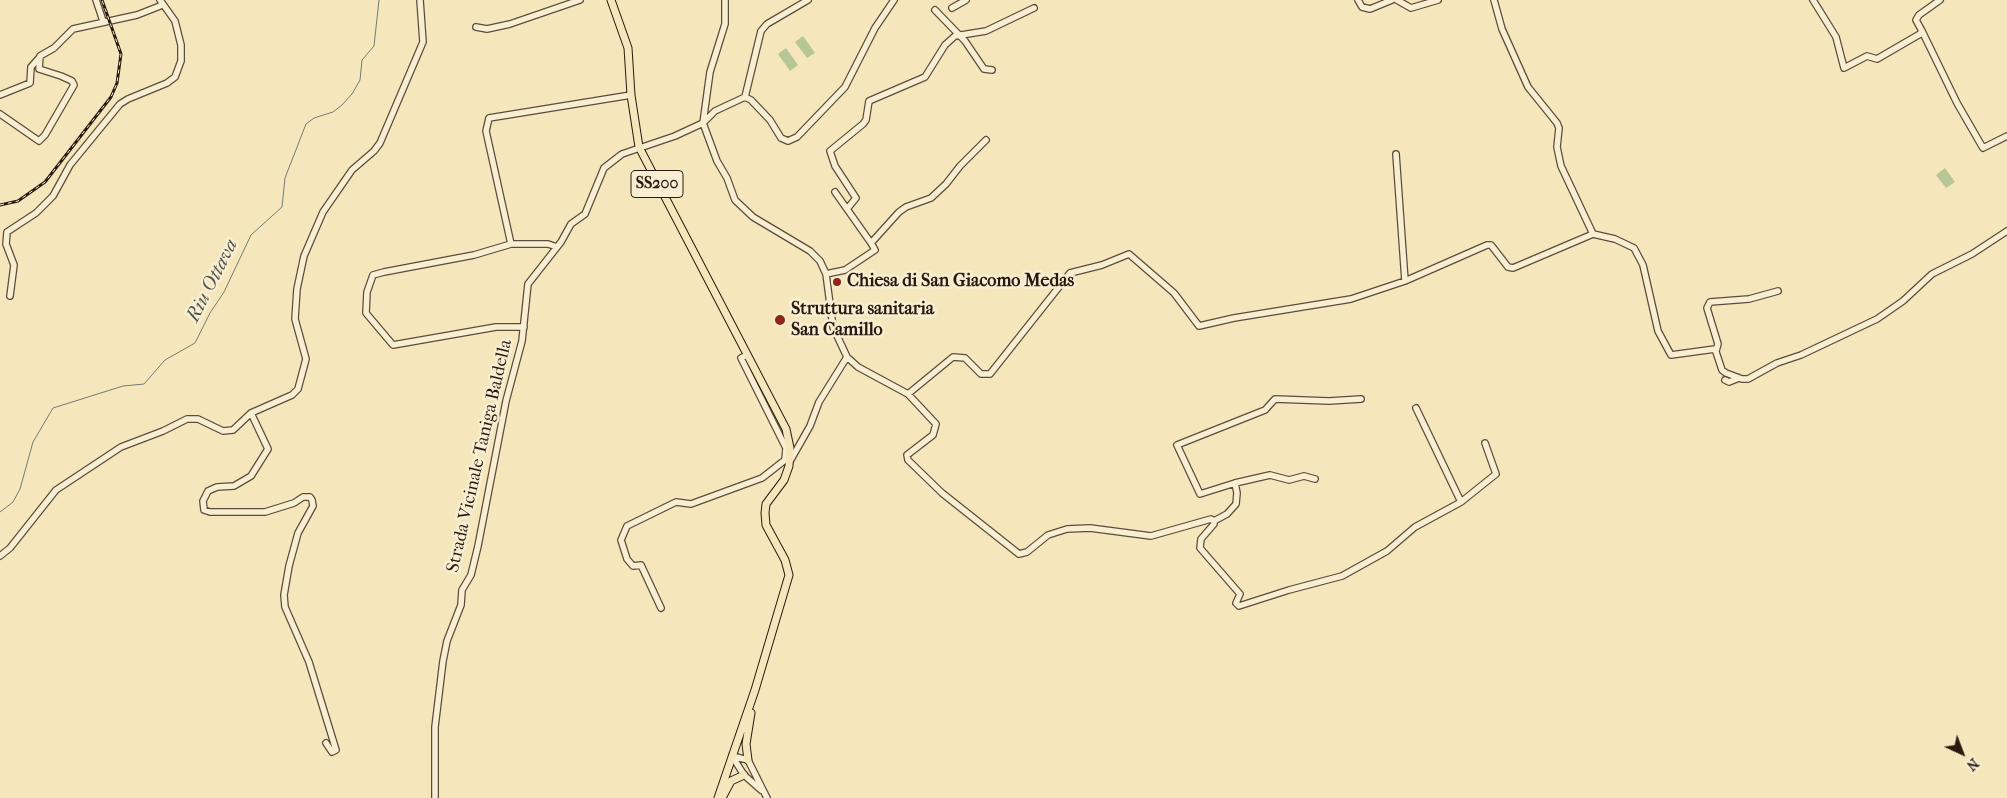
<!DOCTYPE html>
<style>
body{margin:0}
#map{position:relative;width:2007px;height:798px;overflow:hidden;background:#f5e6bc;font-family:"IM FELL French Canon",serif}
canvas{display:block}
.north{position:absolute;left:1937px;top:728px;width:50px;height:50px;-webkit-text-stroke:4px #f8efd3;paint-order:stroke;rotate:137deg;font-size:14px;font-weight:700;line-height:20px;text-align:center;color:#2a1910}
.north::after{content:'';display:block;margin:auto;width:18px;height:22px;background:#2a1910;clip-path:polygon(50% 0,100% 100%,50% 72%,0 100%)}
</style>
<div id="map">
<canvas width="2007" height="798"></canvas>
<div class="north">N</div>
</div>
<script>
const g = document.querySelector('canvas').getContext('2d');
g.lineJoin = 'round';
function fill(path, color) { g.fillStyle = color; g.fill(path, 'evenodd'); }
const poly = rows => new Path2D(rows.map(r => 'M' + r).join(''));
function stroke(path, color, width, dash) { g.strokeStyle = color; g.lineWidth = width; g.lineCap = dash ? 'butt' : 'round'; g.setLineDash(dash || []); g.stroke(path); }
function write(font, color, halo, rows, align = 'center') {
  g.font = font + ' "IM FELL French Canon",serif'; g.lineWidth = 5; g.setLineDash([]); g.textBaseline = 'middle'; g.strokeStyle = halo; g.fillStyle = color; for (const [text, x, y, turn = 0] of rows) {
    g.save(); g.translate(x, y); g.rotate((+turn || 0) * Math.PI / 180); g.textAlign = isNaN(turn) ? turn : align; if (halo) g.strokeText(text, 0, 0); g.fillText(text, 0, 0); g.restore();
  }
}
const green = poly([
 [803,36,815,53,807,58,795,42],
 [786,48,798,65,790,71,778,54],
 [1945,168,1955,182,1946,188,1936,175]
]);
const stream = poly([
 [0,512,13,502,20,489,33,442,53,408,123,386,144,384,165,360,195,343,210,313,224,292,251,235,282,207,285,178,306,124,314,118,333,112,342,105,352,94,360,80,362,60,374,46,379,0]
]);
const minor = poly([
 [96,0,103,21],
 [725,0,725,24,710,72,703,123,717,161,727,178,735,200,753,217,810,251,820,261,826,274,833,327,847,357,858,367,908,394,936,424,933,435,907,455,908,460,942,493,1019,554,1027,552,1048,535,1067,529,1090,528,1151,536,1211,519,1214,521,1214,524,1201,539,1200,548,1240,594,1236,603,1239,606,1289,590,1342,576,1387,551,1415,527,1461,502,1496,474,1485,443],
 [1358,0,1362,7,1370,9,1392,0],
 [1397,0,1411,8,1438,0],
 [1494,0,1502,29,1528,87,1557,123,1559,128,1557,147,1561,166,1593,234],
 [1813,0,1836,37,1844,68,1867,56,1877,59,1920,34,1922,31,1916,20,1919,15,1940,0],
 [952,8,966,0],
 [935,10,965,41,984,69,992,70],
 [476,27,487,29,510,24,580,0],
 [1922,31,1957,103,1983,148,2007,136],
 [0,95,30,83,31,67,39,58],
 [745,97,761,31,767,24,808,0],
 [0,114,39,141,45,135,74,85,72,81,61,76,39,69,40,56,54,48,73,29,137,15,160,6,162,3],
 [1396,154,1405,281],
 [835,192,847,209,856,198,835,166,830,151,863,124,866,120,869,101,925,77,945,45,955,36,986,31,1034,8],
 [847,209,871,243],
 [511,244,486,131,489,118,631,95],
 [826,274,845,270,875,250,871,243,899,212,906,207,931,198,946,184,960,166,986,140],
 [10,296,14,265,6,244,7,232,36,213,53,196,70,165,120,104,128,99,167,83,175,77,181,61,181,45,175,21,160,0],
 [524,327,496,327,393,345,366,313,367,292,373,275,384,272,474,255,511,244,548,244,557,247],
 [1716,351,1718,344,1707,308,1710,302,1749,299,1778,291],
 [1725,380,1729,382,1739,378],
 [908,394,953,357,965,358,981,374,990,374,1070,273,1102,265,1129,254,1174,293,1199,326,1234,318,1351,299,1405,281,1487,245,1491,245,1508,267,1513,268,1593,234,1615,239,1634,248,1643,265,1658,331,1671,355,1715,349,1722,370,1726,373,1742,379,1748,379,1777,363,1801,355,1877,319,1903,301,1932,274,1972,254,2007,231],
 [1416,408,1461,502],
 [251,413,268,449,251,476,234,486,217,487,208,491,203,501,204,510,210,512,265,512,294,503,303,497,310,497,312,500,313,506,298,533,289,566,284,595,285,607,309,662,336,750,332,752,326,743],
 [789,463,810,426,819,402,847,357],
 [1235,483,1270,475,1289,480,1304,476,1315,479],
 [1214,521,1227,514,1236,504,1237,493,1235,483,1200,494,1177,445,1265,410,1275,399,1329,401,1361,399],
 [0,556,10,548,56,490,121,447,163,431,187,419,198,419,223,431,233,430,251,413,292,395,298,389,306,359,295,319,297,289,304,256,323,212,352,170,374,151,380,143,423,42,420,0],
 [661,608,641,565,633,566,627,559,621,540,627,526,676,502,691,504,762,478,785,460,786,448,741,358,747,355],
 [732,756,748,760,767,798],
 [732,756,744,775,761,790],
 [435,798,435,727,443,661,447,641,461,605,462,590,471,575,478,546,506,401,522,341,528,284,561,242,571,224,585,214,604,168,622,154,675,136,703,123,715,111,745,97,751,100,770,120,781,138,788,141,797,137,845,87,875,28,894,0]
]);
const major = poly([
 [611,0,628,48,631,95,639,147,786,429,790,448,789,466,784,480,766,504,765,513,766,525,785,560,789,575,755,690,718,798],
 [748,760,746,744,751,713],
 [722,798,731,781,744,775]
]);
const rail = poly([
 [0,205,18,201,45,182,111,97,117,83,121,54,102,0]
]);
const markers = [
 [837,282,5,"#8f2418"],
 [780,320,6,"#8f2418"]
];
const shields = [
 [657,184,52]
];
const shieldNames = [
 ["SS200",657,184]
];
const poiNames = [
 ["Chiesa di San Giacomo Medas",847,282],
 ["Struttura sanitaria",791,310],
 ["San Camillo",791,331]
];
const streetNames = [
 ["Strada Vicinale Taniga Baldella",480,456,-77]
];
const waterNames = [
 ["Riu Ottava",213,281,-63]
];
fill(green, '#b6c695');
stroke(stream, '#707c75', 1);
stroke(minor, '#5d4c3b', 8);
stroke(major, '#2a1910', 9);
stroke(minor, '#f8efd3', 5.5);
stroke(major, '#f5e6bc', 7);
stroke(rail, '#2a1910', 3);
stroke(rail, '#f8efd3', 1, [4]);
for (const [x, y, r, color] of markers) { const dot = new Path2D(); dot.arc(x, y, r, 0, 2 * Math.PI); g.fillStyle = color; g.fill(dot); stroke(dot, '#f8efd3', 2); }
for (const [x, y, w] of shields) { const box = new Path2D(); box.roundRect(x - w / 2, y - 13.5, w, 27, 4); g.fillStyle = '#f8efd3'; g.fill(box); stroke(box, '#2a1910', 1); }
write('bold 16px', '#2a1910', null, shieldNames);
write('bold 18px', '#2a1910', '#f8efd3', poiNames, 'left');
write('18px', '#2a1910', '#f8efd3', streetNames);
write('italic 19px', '#53534b', '#f8efd3', waterNames);
</script>
